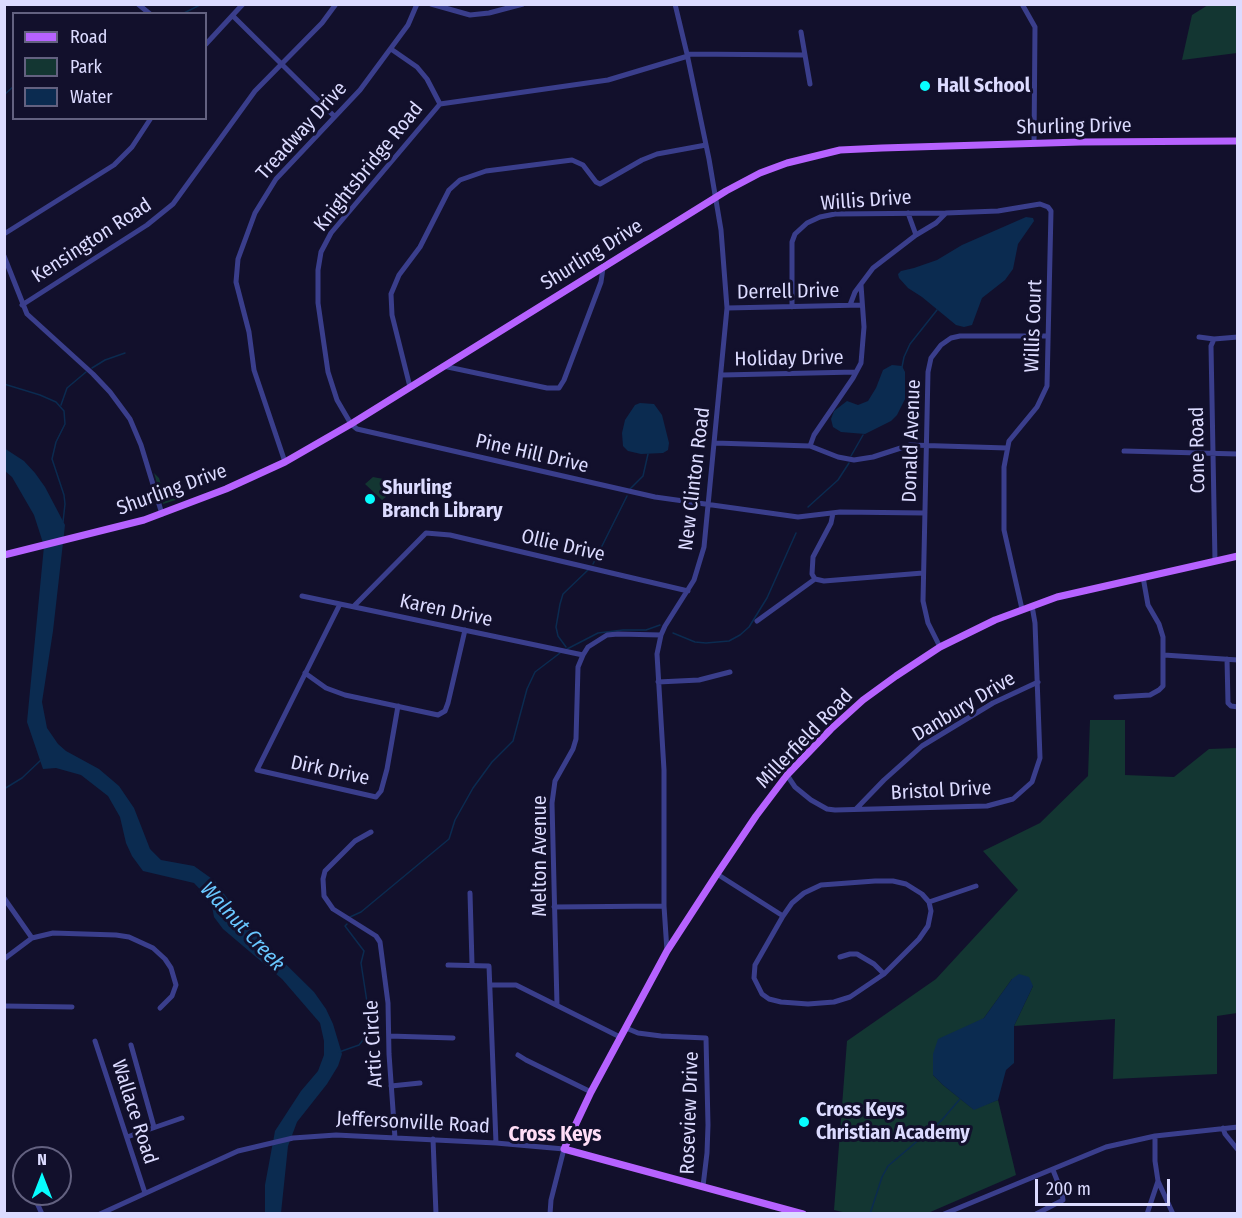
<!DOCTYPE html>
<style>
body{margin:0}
#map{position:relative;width:1242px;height:1218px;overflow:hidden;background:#12102c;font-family:"Fira Sans Condensed",sans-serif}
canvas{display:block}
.frame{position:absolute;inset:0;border:6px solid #dcdbff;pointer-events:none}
.legend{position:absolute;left:12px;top:12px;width:195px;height:108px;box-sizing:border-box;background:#12102c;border:2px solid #636180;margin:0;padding:8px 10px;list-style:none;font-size:18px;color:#dcdbff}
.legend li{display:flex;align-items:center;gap:12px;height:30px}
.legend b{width:30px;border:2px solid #636180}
.north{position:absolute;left:12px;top:1146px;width:60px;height:60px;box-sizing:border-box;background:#12102c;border:2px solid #636180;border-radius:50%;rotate:0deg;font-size:16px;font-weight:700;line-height:24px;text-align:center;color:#dcdbff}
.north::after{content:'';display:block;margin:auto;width:21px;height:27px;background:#07fdff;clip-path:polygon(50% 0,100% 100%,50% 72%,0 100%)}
.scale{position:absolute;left:1035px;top:1179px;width:135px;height:27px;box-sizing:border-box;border:3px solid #dcdbff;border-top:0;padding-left:8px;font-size:18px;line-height:21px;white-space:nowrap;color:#dcdbff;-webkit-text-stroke:4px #12102c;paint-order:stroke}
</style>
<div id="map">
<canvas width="1242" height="1218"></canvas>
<div class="frame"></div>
<ul class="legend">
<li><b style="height:8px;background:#b662ff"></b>Road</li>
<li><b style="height:16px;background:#133632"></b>Park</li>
<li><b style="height:16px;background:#0b2b50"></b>Water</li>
</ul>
<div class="north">N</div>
<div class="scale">200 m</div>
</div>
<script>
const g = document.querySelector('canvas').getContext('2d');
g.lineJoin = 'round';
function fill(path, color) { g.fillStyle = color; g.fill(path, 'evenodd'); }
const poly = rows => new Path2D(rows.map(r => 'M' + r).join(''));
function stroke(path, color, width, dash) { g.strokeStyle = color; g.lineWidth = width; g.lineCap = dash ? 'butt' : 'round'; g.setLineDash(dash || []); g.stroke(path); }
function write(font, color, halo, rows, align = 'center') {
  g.font = font + ' "Fira Sans Condensed",sans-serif'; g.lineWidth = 6; g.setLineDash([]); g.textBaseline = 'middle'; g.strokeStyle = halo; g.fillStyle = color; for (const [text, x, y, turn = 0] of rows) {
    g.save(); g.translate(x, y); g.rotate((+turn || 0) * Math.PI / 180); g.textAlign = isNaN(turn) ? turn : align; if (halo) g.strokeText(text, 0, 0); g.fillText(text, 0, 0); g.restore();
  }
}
const green = poly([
 [1208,5,1237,5,1237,53,1182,60,1192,15],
 [154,473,159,478,165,498,180,494,182,498,163,504],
 [373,477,404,483,382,500,365,484],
 [1090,720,1125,720,1125,775,1174,777,1209,749,1237,748,1237,1013,1217,1016,1217,1074,1113,1079,1115,1019,1014,1026,1033,986,1012,979,984,1018,933,1075,943,1085,973,1109,998,1100,1016,1175,928,1213,851,1214,834,1210,847,1041,936,979,1018,890,983,851,1040,823,1088,776]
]);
const water = poly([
 [1026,217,1033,218,1034,221,1018,244,1013,269,1005,280,982,298,972,325,964,327,956,325,922,297,908,288,899,278,898,274,901,271,914,268,937,260,962,245],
 [892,365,902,366,905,372,905,399,897,415,891,421,865,434,841,432,833,427,831,419,834,411,847,401,858,405,868,401,876,388,883,370],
 [640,403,654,404,662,415,669,443,668,450,663,453,641,454,628,451,623,446,622,433,625,420,635,405],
 [4,448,24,461,35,473,45,487,65,525,53,631,42,702,47,728,58,744,66,751,99,769,119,786,134,808,150,849,161,860,194,866,215,881,247,926,314,992,326,1009,333,1024,342,1054,338,1066,327,1084,297,1122,288,1146,281,1213,265,1213,265,1185,275,1131,301,1091,318,1071,324,1055,324,1041,320,1023,282,979,223,929,214,917,211,901,194,883,143,871,132,856,126,843,120,817,108,796,81,775,56,768,43,769,27,722,44,546,34,515,12,477,5,471],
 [1019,974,1029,977,1033,986,1014,1026,1014,1063,1006,1070,998,1100,974,1110,943,1085,933,1075,933,1054,938,1039,984,1018,1012,979]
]);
const stream = poly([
 [182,14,202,4],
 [4,95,14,86],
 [902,367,904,357,910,344,937,310],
 [92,368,105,360,125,353],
 [4,384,40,395,56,402,64,411,65,424,56,442,52,459,64,495,65,504,63,522],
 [61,405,67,388,86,372],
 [851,456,863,435],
 [630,489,643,476,648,454],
 [808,507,838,480,849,463],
 [593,564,627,496],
 [673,633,695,642,706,643,729,641,740,635,749,627,767,598,796,533],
 [566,647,558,636,556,627,560,604,563,594,588,570],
 [567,649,598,633,623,630,646,630,660,625],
 [4,789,22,778,41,760],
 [350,917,361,912,449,839,455,820,473,788,492,762,513,741,527,689,535,672,560,653],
 [339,1052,359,1045,363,1040,369,1015,361,963,364,951,345,926,347,924],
 [870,1214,882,1177,888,1166,941,1121,960,1099]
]);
const minor = poly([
 [138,4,150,14],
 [431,4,470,15,489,13,523,4],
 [1022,4,1035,27,1034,144],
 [233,16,334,116],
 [801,32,810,84],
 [206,44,243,4],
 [391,49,417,67,427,79,440,104],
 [687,54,804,55],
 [688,56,608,80,440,104,331,233,321,252,318,270,318,303,328,372,337,400,351,424,357,429,655,497,798,517,840,512,925,513],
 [908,213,916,235],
 [4,234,114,165,132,147,151,118],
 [4,256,27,314,93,374,110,392,130,419,141,445,162,514],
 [22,305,147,225,173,204,255,91,322,23,336,4],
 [850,305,855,292,873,268,916,235,936,223,946,213,998,211,1040,204,1048,207,1051,211,1047,386,1037,407,1009,441,1004,467,1004,530,1022,609],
 [792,307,792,242,795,234,807,223,820,217,835,214,946,213],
 [727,308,862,305],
 [1199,337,1214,339,1238,337],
 [1214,339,1211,346,1215,561],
 [443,366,547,388,559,388,564,380,601,282,603,268],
 [722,375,856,372],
 [410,387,392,315,391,294,399,275,420,247,449,190,460,180,486,171,572,160,583,165,596,182,600,184,642,160,657,154,706,145],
 [715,443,810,446,838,457,854,460,873,457,910,445,1007,448],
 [810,446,814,435,853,378,861,363,864,327,861,285],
 [1124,451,1238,454],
 [285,462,254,370,249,332,236,282,238,259,255,213,276,179,360,90,408,25,417,4],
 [833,513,831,523,813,557,812,574,815,579,824,581,923,573],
 [302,596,583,655],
 [340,604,257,770,376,797,381,791,387,769,398,706],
 [354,606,426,533,450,535,688,591],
 [757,621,815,579],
 [940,647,928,623,923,601,928,372,931,358,941,345,951,338,960,336,1048,336],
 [1164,655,1238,660],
 [1227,659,1228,703,1231,706,1238,707],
 [305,673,326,688,345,695,438,715,445,711,448,703,465,630],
 [658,682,699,680,730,672],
 [1116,697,1150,695,1159,690,1163,686,1163,637,1159,624,1148,605,1143,577],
 [787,775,795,787,811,800,827,809,835,810,987,806,1013,799,1032,782,1040,758,1035,623,1032,606],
 [856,809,884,780,922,746,993,703,1038,682],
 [371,832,355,841,325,871,323,879,324,896,333,909,376,936,380,942,388,1003,389,1054,395,1138],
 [717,874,783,916],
 [875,881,893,881,906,884,922,894,929,902,931,911,928,926,919,939,884,974,850,997,834,1002,808,1004,781,1002,769,999,762,994,754,978,755,965,783,916,792,903,804,893,821,885,875,881],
 [470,893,472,964],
 [4,898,32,938],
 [929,902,976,886],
 [554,907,664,906],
 [667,951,664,906,664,770,657,654,661,635,665,626,694,580,704,547,727,308,721,230,709,159,687,54,675,4],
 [840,957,850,954,857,954,874,964,884,974],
 [4,959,32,938,53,933,116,935,129,937,153,948,165,959,171,968,176,985,172,996,160,1008],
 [448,965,489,966,496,1143],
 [490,985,516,985,620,1037],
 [557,1005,552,803,555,781,573,749,576,739,578,667,583,655,588,647,607,635,618,634,661,635],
 [4,1006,72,1007],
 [626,1028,638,1033,661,1036,706,1038,708,1125,707,1153,703,1186],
 [389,1036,453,1038],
 [95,1041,145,1193],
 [131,1045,154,1127],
 [518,1055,526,1060,591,1092],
 [391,1086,420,1083],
 [1223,1128,1225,1134,1238,1150],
 [127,1137,182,1118],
 [433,1139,436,1214],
 [1158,1181,1173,1214],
 [33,1194,42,1214],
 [100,1214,238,1151,293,1138,336,1135,496,1143,564,1149,551,1200,550,1214],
 [944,1214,1106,1147,1155,1136,1238,1127],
 [1036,1214,1063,1200,1062,1193,1053,1170],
 [1147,1214,1158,1181,1155,1161,1155,1136]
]);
const major = poly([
 [4,555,144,520,226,489,285,462,351,424,726,191,760,173,787,163,840,150,882,148,1080,142,1238,141],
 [803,1214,564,1149,591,1092,667,951,717,874,756,816,787,775,831,729,863,700,896,676,940,647,995,620,1057,597,1238,556]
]);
const markers = [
 [925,86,6,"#07fdff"],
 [370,499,6,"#07fdff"],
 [804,1122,6,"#07fdff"]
];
const poiNames = [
 ["Hall School",937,86],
 ["Shurling",382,488],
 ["Branch Library",382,511],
 ["Cross Keys",816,1110],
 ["Christian Academy",816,1133]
];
const streetNames = [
 ["Shurling Drive",1074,127,-1],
 ["Treadway Drive",302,131,-48],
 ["Knightsbridge Road",369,167,-51],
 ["Willis Drive",866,201,-4],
 ["Kensington Road",92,241,-33],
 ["Shurling Drive",592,255,-32],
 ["Derrell Drive",788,292,-1],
 ["Willis Court",1034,326,-88],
 ["Holiday Drive",789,359,-1],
 ["Donald Avenue",912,441,-88],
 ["Cone Road",1198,450,-91],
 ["Pine Hill Drive",532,454,13],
 ["New Clinton Road",695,479,-83],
 ["Shurling Drive",172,490,-20],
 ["Ollie Drive",563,546,13],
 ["Karen Drive",446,611,12],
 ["Danbury Drive",964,707,-31],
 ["Millerfield Road",805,739,-46],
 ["Dirk Drive",330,771,12],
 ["Bristol Drive",941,791,-3],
 ["Melton Avenue",540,856,-90],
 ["Artic Circle",374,1044,-93],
 ["Wallace Road",134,1112,72],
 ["Roseview Drive",690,1113,-88],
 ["Jeffersonville Road",413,1123,3]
];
const waterNames = [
 ["Walnut Creek",242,927,47]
];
const neighbourhoodNames = [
 ["Cross Keys",555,1135]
];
fill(green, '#133632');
fill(water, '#0b2b50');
stroke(stream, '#0b2b50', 1.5);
stroke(minor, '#3a3e8c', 5);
stroke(major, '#b662ff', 7);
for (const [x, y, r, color] of markers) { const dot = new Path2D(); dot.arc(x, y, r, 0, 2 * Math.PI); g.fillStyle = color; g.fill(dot); stroke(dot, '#12102c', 2); }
write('bold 20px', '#dcdbff', '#12102c', poiNames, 'left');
write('20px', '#dcdbff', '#12102c', streetNames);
write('italic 21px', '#69c7ff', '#12102c', waterNames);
write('bold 21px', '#ffddf6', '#12102c', neighbourhoodNames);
</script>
